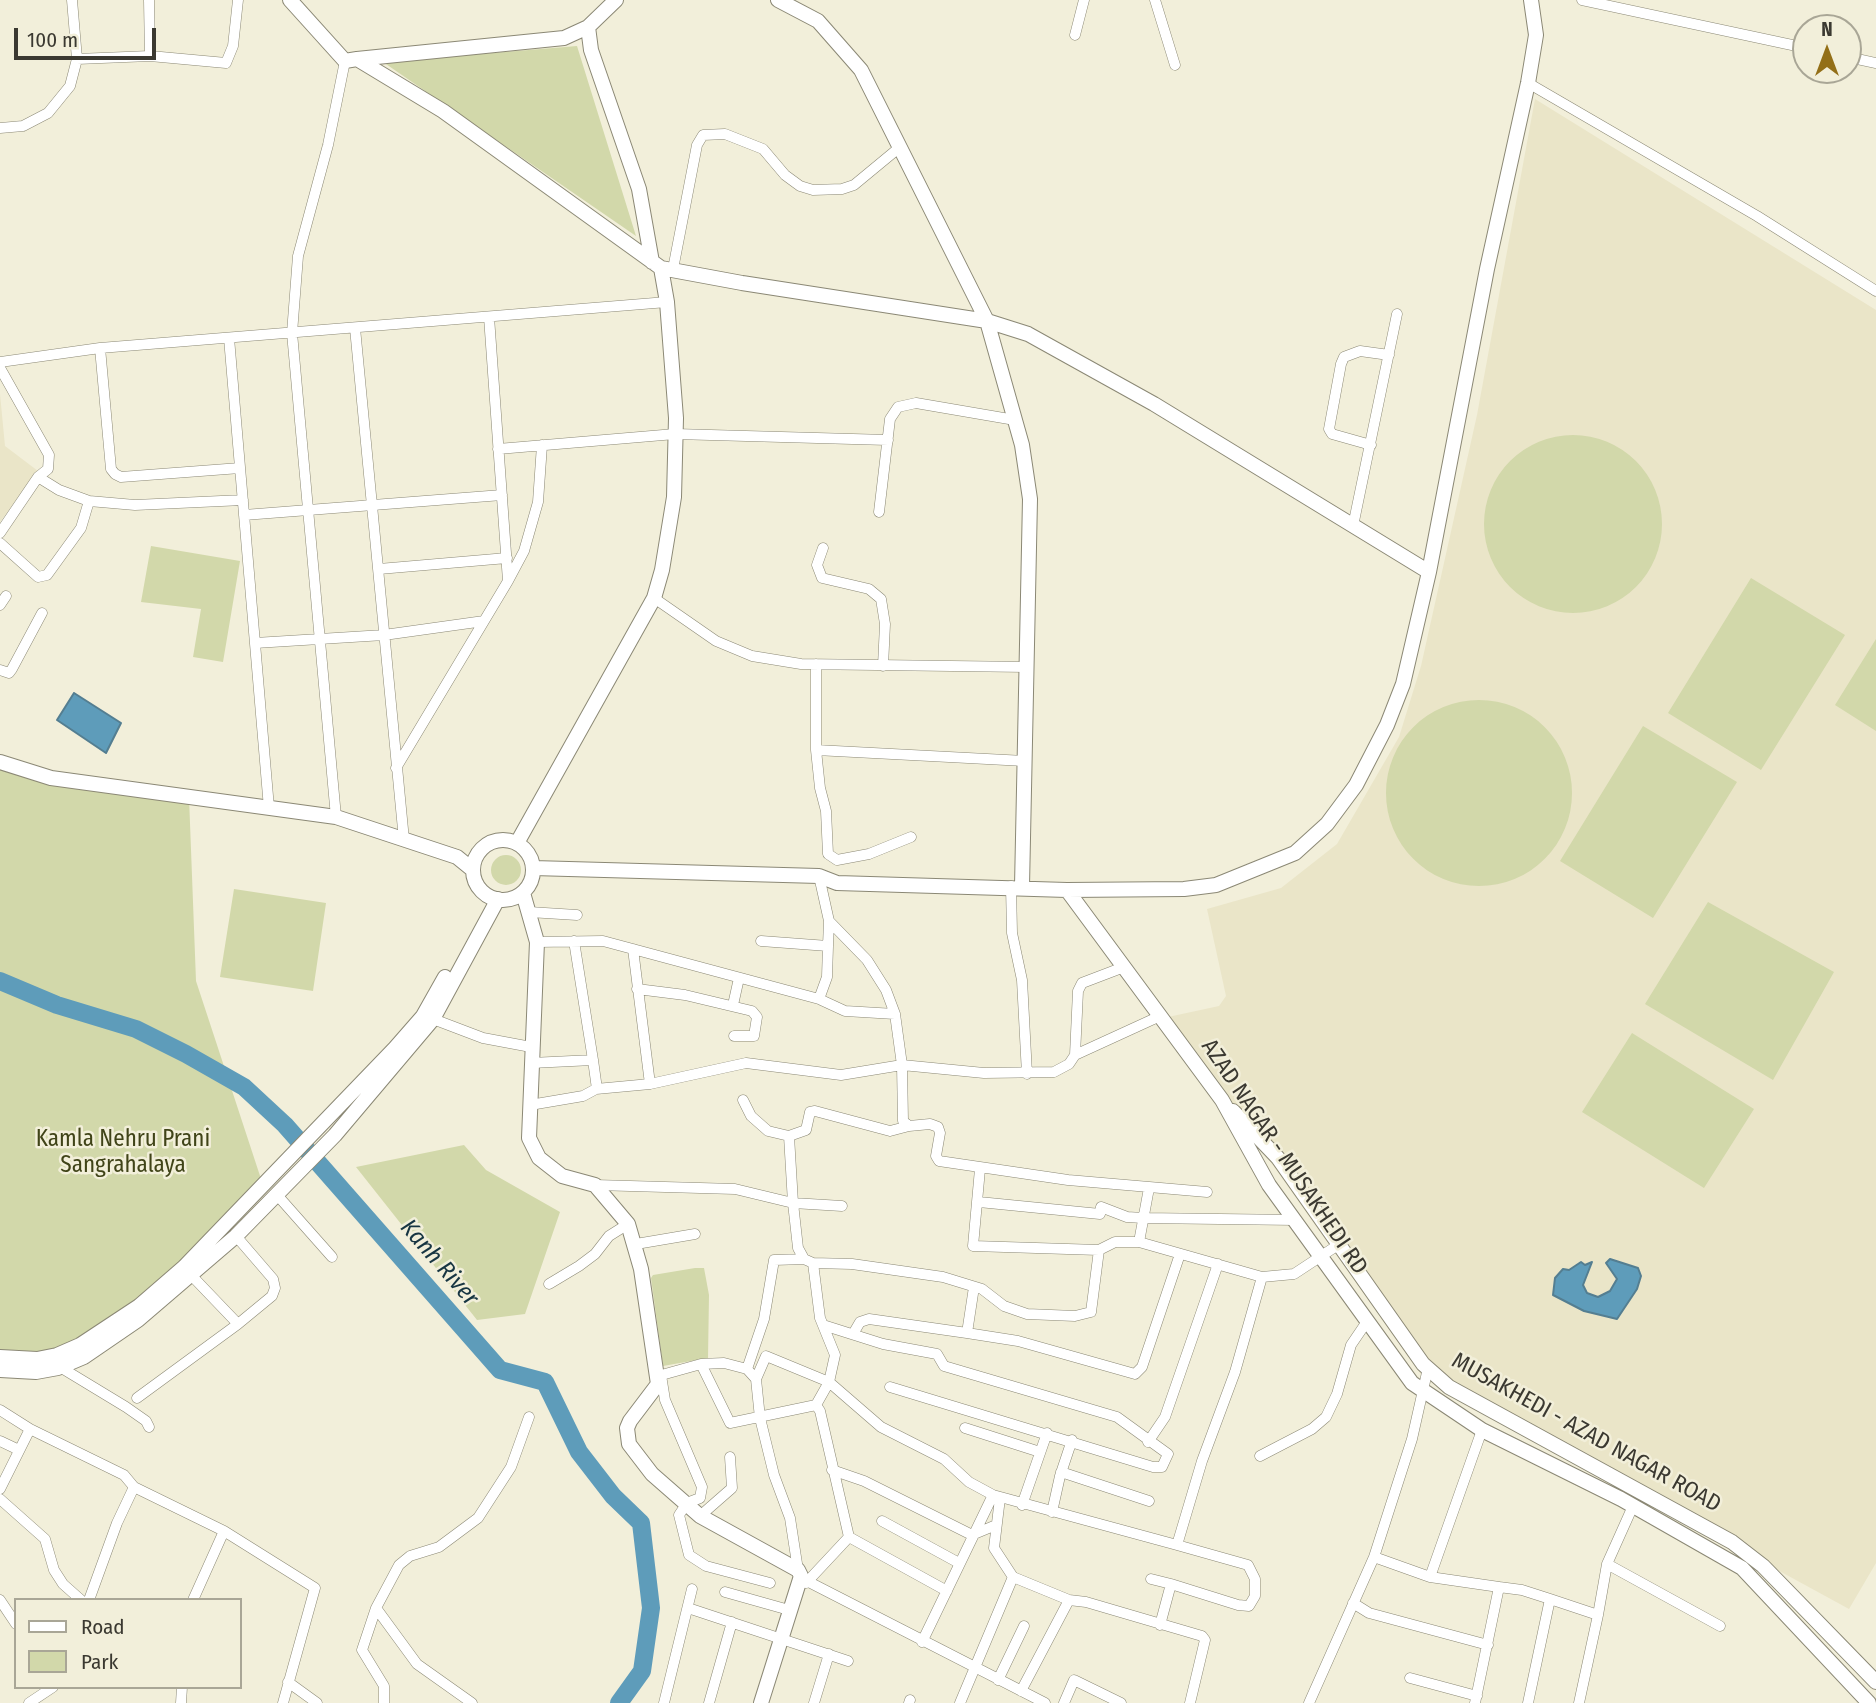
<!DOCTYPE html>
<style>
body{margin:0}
#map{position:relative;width:1876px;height:1703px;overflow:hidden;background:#f2efda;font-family:"Fira Sans Condensed",sans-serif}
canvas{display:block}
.legend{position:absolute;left:14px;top:1598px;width:228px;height:91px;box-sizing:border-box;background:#f2efda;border:2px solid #a9a696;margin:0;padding:9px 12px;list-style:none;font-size:21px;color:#3b3931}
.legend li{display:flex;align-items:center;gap:14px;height:35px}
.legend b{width:35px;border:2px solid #a9a696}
.north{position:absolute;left:1792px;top:14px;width:70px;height:70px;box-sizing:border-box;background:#f2efda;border:2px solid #a9a696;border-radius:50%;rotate:0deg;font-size:19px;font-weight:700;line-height:28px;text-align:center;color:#3b3931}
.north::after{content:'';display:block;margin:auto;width:24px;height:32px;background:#936f17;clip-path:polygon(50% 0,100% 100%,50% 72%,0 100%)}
.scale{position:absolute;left:14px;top:28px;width:142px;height:32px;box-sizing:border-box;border:4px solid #3b3931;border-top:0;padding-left:9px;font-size:21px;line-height:24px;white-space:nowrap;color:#3b3931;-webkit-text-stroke:5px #f2efda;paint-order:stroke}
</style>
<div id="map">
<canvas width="1876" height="1703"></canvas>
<ul class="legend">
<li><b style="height:9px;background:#fff"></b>Road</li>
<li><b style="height:19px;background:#d2d8aa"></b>Park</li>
</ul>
<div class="north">N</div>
<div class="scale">100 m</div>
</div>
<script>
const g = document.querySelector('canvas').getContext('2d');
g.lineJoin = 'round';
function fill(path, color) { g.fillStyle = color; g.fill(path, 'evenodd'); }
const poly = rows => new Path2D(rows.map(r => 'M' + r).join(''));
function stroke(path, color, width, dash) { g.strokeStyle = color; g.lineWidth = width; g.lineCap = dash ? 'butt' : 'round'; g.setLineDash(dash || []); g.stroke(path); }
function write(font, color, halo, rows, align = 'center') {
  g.font = font + ' "Fira Sans Condensed",sans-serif'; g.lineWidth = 5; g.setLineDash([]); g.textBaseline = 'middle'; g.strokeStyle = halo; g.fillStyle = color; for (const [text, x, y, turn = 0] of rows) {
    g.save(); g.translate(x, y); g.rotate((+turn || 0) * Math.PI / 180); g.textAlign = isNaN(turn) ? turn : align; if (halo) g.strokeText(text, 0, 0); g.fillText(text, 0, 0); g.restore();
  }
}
const built = poly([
 [1535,99,1876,310,1876,1563,1849,1609,1422,1376,1168,1017,1219,1006,1226,996,1207,909,1281,888,1337,844,1399,737,1421,666,1477,415],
 [0,394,5,446,38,471,0,522]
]);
const green = poly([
 [577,46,636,236,383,62],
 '1484 524a89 89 0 1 1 178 0a89 89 0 1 1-178 0Z',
 [151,546,240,561,223,662,193,657,201,609,141,602],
 [1751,578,1845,635,1761,770,1668,713],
 [1876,639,1876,731,1835,705],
 '1386 793a93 93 0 1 1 186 0a93 93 0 1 1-186 0Z',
 [1643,726,1737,782,1653,918,1560,861],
 [0,762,189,797,196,981,263,1185,184,1267,57,1355,0,1357],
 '491 870a15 15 0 1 1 30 0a15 15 0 1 1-30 0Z',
 [234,889,326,903,313,991,220,977],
 [1708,902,1834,972,1773,1080,1645,1004],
 [1632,1033,1754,1109,1704,1188,1582,1112],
 [464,1145,486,1170,560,1212,525,1314,477,1320,356,1167],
 [695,1268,704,1268,709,1295,708,1358,663,1366,651,1278,653,1275]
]);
const water = poly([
 [74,693,121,723,106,753,57,720,74,693],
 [1610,1259,1638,1268,1641,1276,1637,1289,1617,1319,1584,1311,1553,1295,1555,1278,1563,1269,1569,1270,1581,1262,1585,1265,1592,1262,1583,1285,1587,1293,1598,1297,1610,1291,1617,1279,1606,1263,1610,1259]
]);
const river = poly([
 [0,981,57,1005,136,1029,186,1054,244,1087,285,1125,500,1370,545,1382,579,1452,613,1496,641,1523,651,1608,642,1671,619,1703]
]);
const street = poly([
 [1155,0,1175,65],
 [1582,0,1806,48],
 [1075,35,1084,0],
 [150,56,226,63,233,46,238,0],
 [1848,57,1876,63],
 [77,59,150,56,149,0],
 [1528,83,1757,216,1876,291],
 [0,128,23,126,48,113,70,86,77,59,72,0],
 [673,269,697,145,703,135,725,134,763,149,785,175,800,186,813,190,842,189,854,185,900,147],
 [355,328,404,840],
 [229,338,269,808],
 [100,348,111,469,115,474,121,477,240,468],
 [0,362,100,348,667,302],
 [0,368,49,455,48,469,38,477,0,533],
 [1371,445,1332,434,1329,429,1341,364,1344,357,1360,351,1389,355],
 [498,449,675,434,888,440],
 [38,477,59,490,89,501],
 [879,512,890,419,898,407,916,403,1015,420],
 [244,515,502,495],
 [1353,526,1397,314],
 [0,543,38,577,47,575,81,528,89,501,135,505,243,500],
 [823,548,817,565,822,578,869,589,881,599,885,624,883,666],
 [379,569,507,558],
 [508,581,524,551,538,502,542,445],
 [654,598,716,641,752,656,801,664,1027,667],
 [0,605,6,596],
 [255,643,384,635,484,621],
 [816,664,816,750,820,788,826,811,828,854,837,860,869,854,911,837],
 [0,670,9,673,12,669,42,613],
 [816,750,1025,761],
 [396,768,508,581,489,317],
 [336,817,292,333,298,256,328,145,345,61],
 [819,876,829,921,867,960,886,990,895,1014,902,1065,984,1073,1054,1072,1069,1064,1075,1055,1078,991,1082,983,1124,967],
 [1011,886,1012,933,1022,980,1027,1074],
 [529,912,577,915],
 [761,941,828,946,829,921],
 [537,942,603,941,819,999,845,1011,895,1014],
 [633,949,650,1084],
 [637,989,685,995,752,1011,757,1017,754,1036,734,1036],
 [819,999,827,977,828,946],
 [733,1005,739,978],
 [433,1019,483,1038,531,1047],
 [1075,1055,1158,1017],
 [593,1060,597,1089],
 [531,1063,593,1060,574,941],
 [743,1100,751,1116,768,1131,789,1136,806,1130,810,1112,815,1111,890,1131,909,1126],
 [530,1105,583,1096,596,1089,650,1084,746,1063,841,1075,902,1065,903,1121,909,1126,930,1124,938,1127,940,1133,936,1156,939,1161,1068,1180,1207,1192],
 [789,1136,793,1203,842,1206],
 [980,1169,973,1246,1099,1250],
 [595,1185,735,1189,793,1203,798,1248,804,1259,813,1263],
 [278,1196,332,1257],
 [979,1202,1100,1214,1101,1207,1127,1217,1143,1218,1296,1220],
 [1139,1242,1149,1188],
 [636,1244,695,1234],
 [192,1276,238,1324,272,1296,275,1288,273,1279,236,1236],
 [549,1284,579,1266,595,1254,609,1236,628,1224],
 [823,1325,883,1344,937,1354,944,1366,1117,1417,1168,1454,1162,1467,1153,1467,890,1387],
 [967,1333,974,1287],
 [853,1334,860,1322,869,1319,967,1333,1018,1341,1135,1374,1142,1367,1180,1254],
 [701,1364,730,1423,816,1405],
 [60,1367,126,1407,146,1421,149,1427],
 [747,1369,764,1319,774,1260,804,1259],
 [661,1375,665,1400,702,1487,700,1498,687,1503,679,1515,689,1555,706,1566,770,1583],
 [658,1376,701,1364,724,1363,747,1369,756,1379,760,1418,774,1475,790,1518,798,1570],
 [756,1379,766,1356,829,1382,816,1405,820,1411,849,1537,806,1583],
 [137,1398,238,1324],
 [0,1410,30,1429,124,1475,134,1487],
 [965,1428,1040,1452],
 [0,1441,19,1450],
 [1148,1442,1165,1417,1218,1264],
 [1260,1456,1312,1429,1326,1417,1337,1394,1351,1345,1368,1320],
 [832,1470,864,1481,972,1535,996,1525],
 [1061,1472,1149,1501],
 [0,1489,30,1429],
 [993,1495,1177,1545,1202,1461,1235,1372,1262,1277],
 [0,1499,45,1539,54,1570,63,1584,81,1600],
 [1022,1505,1047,1433],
 [1052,1512,1060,1476,1072,1440],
 [700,1516,732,1488,730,1457],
 [882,1521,959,1563],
 [849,1537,947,1591],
 [1374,1557,1430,1577],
 [1607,1564,1720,1626],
 [1013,1577,1069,1600,1086,1602,1202,1636,1205,1640,1190,1703],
 [803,1579,1045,1703],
 [1151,1579,1171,1584,1160,1625],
 [1171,1584,1238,1605,1249,1606,1255,1596,1255,1579,1248,1565,1177,1545],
 [1499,1587,1522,1590,1550,1599,1528,1703],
 [725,1592,789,1610],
 [1550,1599,1598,1615,1579,1703],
 [0,1600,16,1624],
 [89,1600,117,1523,134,1487,224,1531,315,1588,283,1703],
 [193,1600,224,1531],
 [1353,1603,1369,1613,1488,1645],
 [376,1608,362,1650,384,1686,384,1703],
 [688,1608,848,1661],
 [1598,1615,1607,1564,1633,1506],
 [922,1642,993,1495,969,1482,944,1459,881,1427,829,1382,835,1355,820,1318,813,1263,852,1264,943,1277,982,1289,1004,1306,1027,1314,1075,1316,1091,1312,1099,1250,1115,1242,1139,1242,1262,1277,1294,1274,1338,1245],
 [1410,1678,1477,1696],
 [998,1680,1024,1626],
 [288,1682,317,1703],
 [1021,1691,1069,1600],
 [29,1703,53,1687],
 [181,1703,182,1687],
 [472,1703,417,1664,376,1608,399,1565,410,1556,439,1547,478,1518,511,1467,529,1417],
 [664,1703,692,1589],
 [709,1703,732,1622],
 [814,1703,829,1654],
 [909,1703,910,1700],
 [960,1703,1013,1577,994,1548,1000,1498],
 [1064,1703,1074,1680,1121,1703],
 [1309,1703,1374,1557,1412,1439,1428,1368],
 [1475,1703,1499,1587,1430,1577,1482,1430]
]);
const secondary = poly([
 [290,0,345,61,357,59,443,111,661,268,742,283,987,321,1028,334,1154,404,1429,572],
 [778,0,818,21,861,70,987,321,1022,445,1030,499,1022,886],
 [588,27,591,50,639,189,652,262],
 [357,59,564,38,588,27,616,0],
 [0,762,51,778,336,817,457,857,473,870],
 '473 870a30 30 0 1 1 60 0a30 30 0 1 1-60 0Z',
 [517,843,654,598,662,570,674,497,676,418,667,302,661,268],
 [533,868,819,876,837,883,1067,890,1184,889,1216,885,1295,853,1327,824,1356,785,1387,725,1403,684,1429,572,1487,269,1528,83,1536,35,1531,0],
 [1067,890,1222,1100,1269,1185,1412,1383,1482,1430,1621,1499,1742,1568,1869,1703],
 [523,893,537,942,529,1138,539,1158,562,1176,595,1185,628,1224,641,1269,658,1384,630,1421,627,1428,629,1444,652,1474,700,1516,798,1570,801,1576,761,1703],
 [1233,1111,1278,1158,1423,1364,1449,1387,1732,1542,1763,1566,1876,1682],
 [0,1357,37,1359,57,1355,80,1345,139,1306,184,1267,395,1048,423,1016,445,977],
 [0,1370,36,1372,58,1368,84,1357,138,1320,236,1236,335,1135,433,1019,498,899]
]);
const parkNames = [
 ["Kamla Nehru Prani",123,1140],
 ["Sangrahalaya",123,1166]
];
const streetNames = [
 ["AZAD NAGAR - MUSAKHEDI RD",1284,1157,56],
 ["MUSAKHEDI - AZAD NAGAR ROAD",1586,1433,29]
];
const waterNames = [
 ["Kanh River",439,1263,49]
];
fill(built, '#eae5c8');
fill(green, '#d2d8aa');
fill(water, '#5e9cba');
stroke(water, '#547e91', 2);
stroke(river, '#5e9cba', 18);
stroke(street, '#8b8875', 11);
stroke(secondary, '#8b8875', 16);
stroke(street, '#fff', 10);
stroke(secondary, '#fff', 14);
write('23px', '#404418', '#f2efda', parkNames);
write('23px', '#3b3931', '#f2efda', streetNames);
write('italic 24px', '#173542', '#f2efda', waterNames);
</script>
